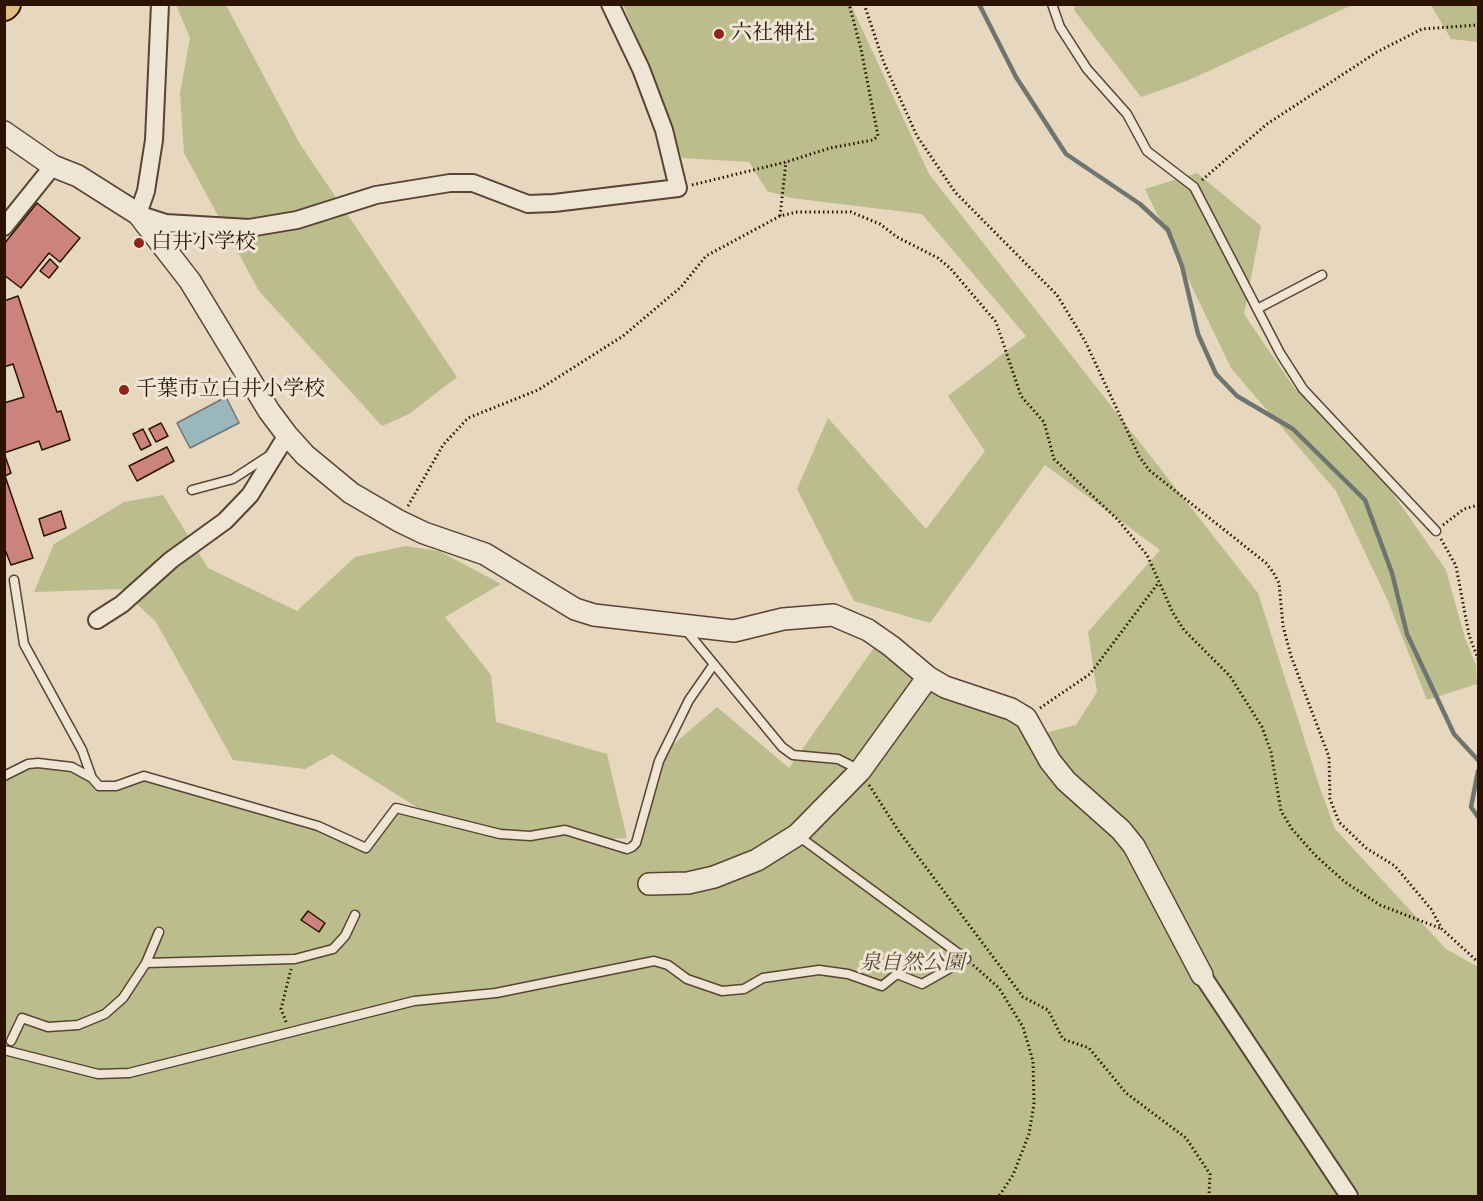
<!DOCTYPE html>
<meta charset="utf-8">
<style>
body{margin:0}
#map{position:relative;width:1483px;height:1201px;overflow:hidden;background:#e6d7be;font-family:Cardo,serif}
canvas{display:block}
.frame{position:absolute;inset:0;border:6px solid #2c1203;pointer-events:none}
</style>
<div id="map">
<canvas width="1483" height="1201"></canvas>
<div class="frame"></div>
</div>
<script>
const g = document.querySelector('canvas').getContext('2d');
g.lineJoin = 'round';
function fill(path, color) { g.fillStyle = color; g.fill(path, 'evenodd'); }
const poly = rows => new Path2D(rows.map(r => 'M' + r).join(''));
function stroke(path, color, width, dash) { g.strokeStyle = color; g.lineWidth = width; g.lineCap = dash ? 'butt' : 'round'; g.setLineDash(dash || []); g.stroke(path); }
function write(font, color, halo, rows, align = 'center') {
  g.font = font + ' Cardo,"Noto Serif JP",serif'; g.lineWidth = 6; g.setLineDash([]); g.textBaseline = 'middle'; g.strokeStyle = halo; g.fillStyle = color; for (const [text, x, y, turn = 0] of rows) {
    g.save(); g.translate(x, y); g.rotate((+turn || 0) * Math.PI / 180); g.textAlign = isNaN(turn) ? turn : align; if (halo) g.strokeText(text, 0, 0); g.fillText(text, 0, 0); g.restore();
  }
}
const green = poly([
 [1076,4,1352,4,1352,5,1189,80,1141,97,1074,10],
 [176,5,226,5,300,144,457,377,409,414,382,426,259,291,184,153,180,93,190,38],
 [623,5,851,5,929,174,1258,593,1319,785,1335,829,1446,949,1478,967,1478,1196,5,1196,5,776,35,766,69,769,104,790,144,780,316,828,363,850,397,812,442,823,332,754,305,769,233,760,156,622,121,589,34,592,54,544,124,502,163,495,208,568,297,611,355,557,405,546,439,551,501,584,445,617,491,675,496,722,607,754,627,838,597,840,625,851,634,852,638,849,668,749,717,707,789,768,876,645,1009,716,1029,737,1076,725,1097,692,1088,632,1160,550,1045,465,930,623,854,601,797,489,828,418,926,529,985,451,948,396,1026,336,922,214,791,198,767,191,749,162,682,158,651,69],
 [1431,5,1478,5,1478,42,1451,39],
 [1197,173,1261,226,1244,314,1293,386,1389,488,1446,570,1465,638,1476,665,1477,684,1427,700,1388,601,1336,491,1231,368,1145,189]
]);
const water = poly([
 [226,397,239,423,190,448,177,423,226,397]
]);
const stream = poly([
 [979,4,1016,77,1066,154,1140,204,1168,230,1182,266,1198,334,1216,374,1237,396,1293,429,1365,500,1392,573,1407,634,1454,734,1478,760],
 [1478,771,1471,807,1478,817]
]);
const building = poly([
 [37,203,80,238,60,262,49,253,21,288,4,275,4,244,37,203],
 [50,259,58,267,49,278,40,271,50,259],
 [18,296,57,412,61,411,70,440,42,450,39,441,4,453,4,403,24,397,13,364,4,367,4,301,18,296],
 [161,423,168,436,156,442,149,429,161,423],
 [143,429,151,445,141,450,133,434,143,429],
 [167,447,174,461,137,481,129,466,167,447],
 [4,453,11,473,5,476,33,558,11,565,4,547,4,453],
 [61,511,66,528,44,536,39,519,61,511],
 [308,911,325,923,319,932,301,920,308,911]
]);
const path = poly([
 [864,4,884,63,917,136,955,192,1057,295,1085,341,1139,456,1149,470,1266,563,1273,572,1279,583,1283,626,1291,656,1329,757,1330,799,1339,822,1366,848,1395,866,1431,909,1442,929,1478,962],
 [1202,180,1267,124,1377,52,1422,29,1478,25],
 [692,185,786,162,830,148,873,140,878,136,861,49,849,4],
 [780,216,786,162],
 [408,506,443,445,468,418,538,390,623,336,681,287,706,256,780,216,797,212,851,212,880,224,897,237,938,258,950,268,996,322,1021,396,1044,422,1054,459,1118,520,1147,555,1173,613,1184,630,1230,676,1262,727,1271,752,1281,811,1292,829,1315,855,1345,882,1380,905,1442,929],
 [1443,525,1464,509,1478,505],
 [1441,539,1456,566,1469,635,1478,659],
 [1040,708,1090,674,1159,582],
 [869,785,898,830,1023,997,1048,1010,1063,1039,1089,1048,1126,1093,1186,1138,1210,1174,1209,1196],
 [973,965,999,988,1023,1027,1033,1061,1034,1104,1029,1134,1013,1175,999,1196],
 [286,1022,281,1009,291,969]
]);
const service = poly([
 [1052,4,1060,27,1087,69,1127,114,1147,151,1194,187,1280,353,1303,389,1436,531],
 [1257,309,1322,275],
 [192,490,233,479,270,455],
 [14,580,24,644,82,750,92,778,99,786,116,786,144,776,318,826,366,848,396,808,500,834,530,836,565,830,627,849,632,847,636,843,659,761,689,700,714,664],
 [685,629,782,747,793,755,838,759,860,770],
 [4,776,28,764,38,763,72,767,92,778],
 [146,963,295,959,333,949,345,936,355,915],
 [11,1041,22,1018,48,1027,78,1025,105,1014,123,998,146,963,159,932],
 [4,1050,98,1074,129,1073,414,1001,496,993,654,961,668,965,687,979,722,991,744,989,763,978,819,970,848,974,882,986,897,974,922,984,966,959,797,835]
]);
const minor = poly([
 [160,4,154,140,146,191,138,214,166,223,249,228,297,220,376,195,450,183,473,183,528,204,554,203,678,188,664,130,641,69,610,4],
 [4,227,53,166],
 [97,620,122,604,171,560,225,521,250,495,287,435],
 [1202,975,1349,1196]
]);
const tertiary = poly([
 [4,132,53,166,78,176,138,214,190,281,269,411,287,435,305,455,351,493,399,521,424,533,485,554,575,609,594,615,734,631,783,619,833,615,868,630,891,646,928,677,945,687,1011,709,1026,718,1050,761,1066,781,1121,830,1134,846,1202,975],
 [649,884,688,883,714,877,757,860,797,835,860,771,928,677]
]);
const trunk = poly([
 [4,6,6,4]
]);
const markers = [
 [719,34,6,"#8f2418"],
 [139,243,6,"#8f2418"],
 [124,390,6,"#8f2418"]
];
const poiNames = [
 ["六社神社",731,34],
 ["白井小学校",151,243],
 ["千葉市立白井小学校",136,390]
];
const parkNames = [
 ["泉自然公園",912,964]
];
fill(green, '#bbbd8d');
fill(water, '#9ab7bb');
stroke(water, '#6e7571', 1.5);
stroke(stream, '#6e7571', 4.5);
fill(building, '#cc837d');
stroke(building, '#2c1203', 1.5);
stroke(service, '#5a4332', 11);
stroke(minor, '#5a4332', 20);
stroke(tertiary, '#5a4332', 24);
stroke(trunk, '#2c1203', 32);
stroke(path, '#2c1203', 3, [1.5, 3]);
stroke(service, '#efe5d5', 8);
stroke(minor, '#efe5d5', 16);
stroke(tertiary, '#efe5d5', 21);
stroke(trunk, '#e3bc7f', 28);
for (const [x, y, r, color] of markers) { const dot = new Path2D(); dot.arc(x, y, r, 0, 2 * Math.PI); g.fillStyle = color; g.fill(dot); stroke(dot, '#efe5d5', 2); }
write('21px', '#2c1203', '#efe5d5', poiNames, 'left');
write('italic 21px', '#57452c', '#efe5d5', parkNames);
</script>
